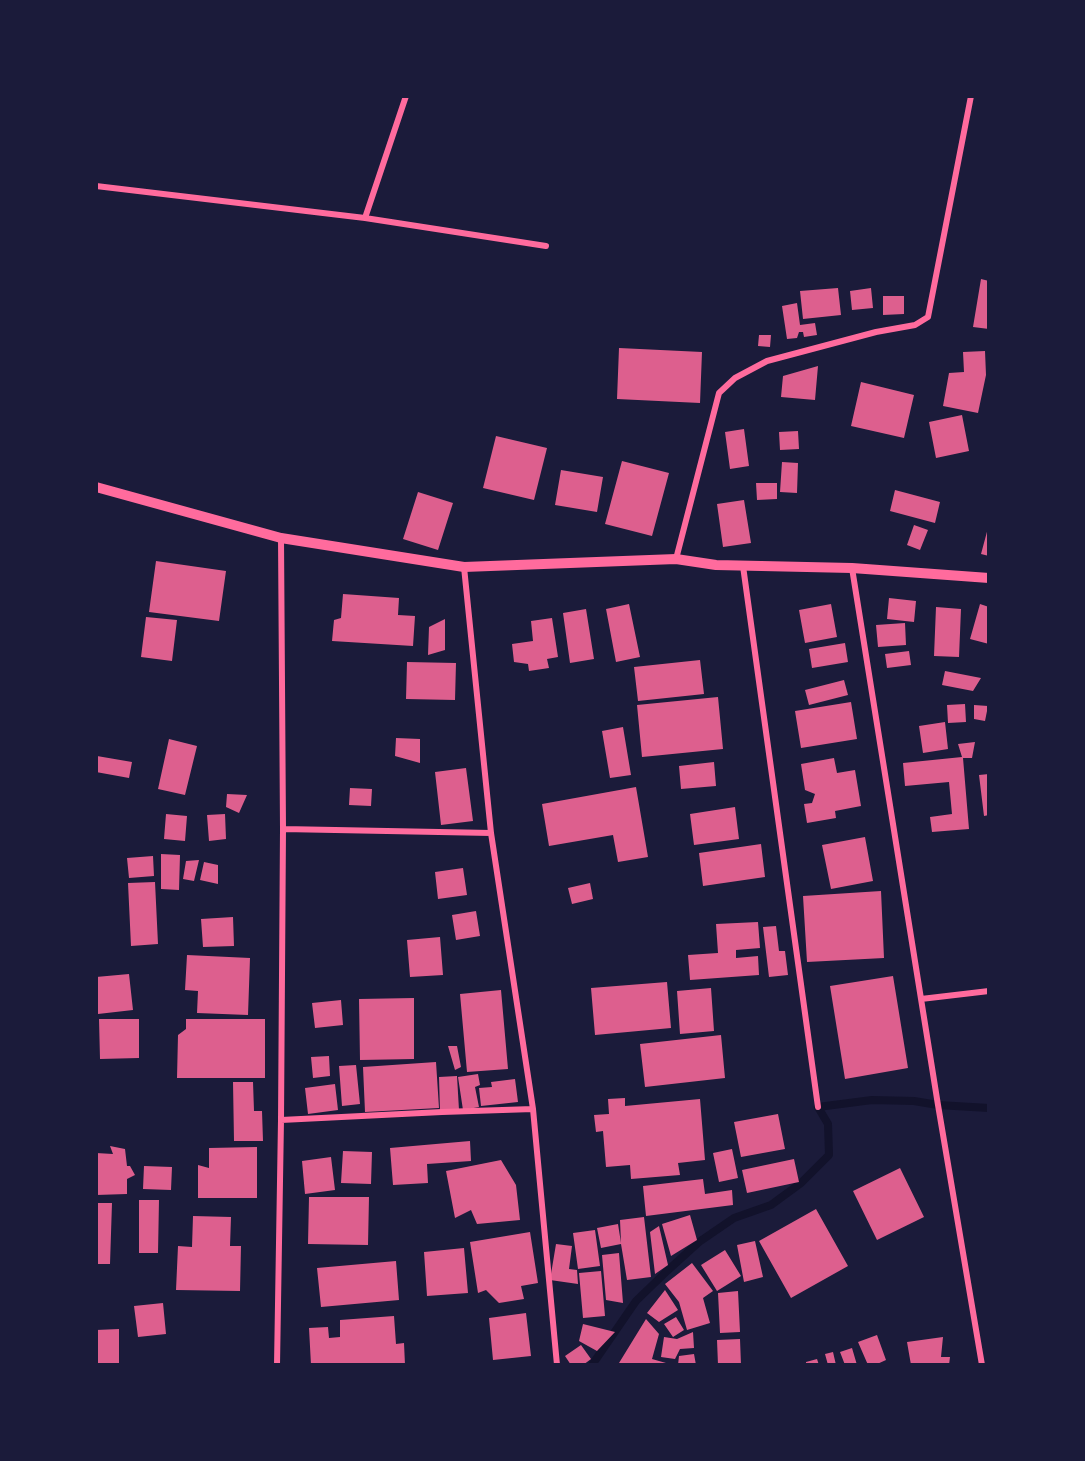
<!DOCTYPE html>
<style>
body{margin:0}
#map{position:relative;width:1085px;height:1461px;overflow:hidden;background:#1b1b3a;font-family:Overpass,sans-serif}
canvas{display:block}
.frame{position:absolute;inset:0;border:98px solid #1b1b3a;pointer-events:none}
</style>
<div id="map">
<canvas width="1085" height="1461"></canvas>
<div class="frame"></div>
</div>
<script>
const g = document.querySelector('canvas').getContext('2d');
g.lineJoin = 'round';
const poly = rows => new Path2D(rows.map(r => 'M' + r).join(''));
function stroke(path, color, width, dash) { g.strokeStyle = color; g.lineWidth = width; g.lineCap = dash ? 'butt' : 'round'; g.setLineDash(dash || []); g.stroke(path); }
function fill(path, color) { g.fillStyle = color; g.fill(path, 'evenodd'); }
const stream = poly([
 [592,1365,636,1301,667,1271,699,1242,734,1218,771,1205,801,1183,829,1155,828,1124,818,1107,872,1100,914,1101,938,1105,989,1108]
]);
const building = poly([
 [981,279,989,281,989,329,973,327],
 [838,288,841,315,803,319,800,291],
 [871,288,873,308,852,310,850,291],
 [883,296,904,296,904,314,883,315],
 [797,303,800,325,815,323,817,335,804,337,803,332,799,332,797,338,787,339,782,306],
 [759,335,771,335,770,347,758,346],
 [619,348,702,352,700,403,617,399],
 [985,351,986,375,978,413,943,406,949,373,964,372,963,352],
 [818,366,815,400,781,397,783,376],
 [861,382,914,395,904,438,851,426],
 [962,415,969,451,936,458,929,422],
 [744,429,749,466,730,469,725,432],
 [798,431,799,449,780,450,779,432],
 [496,436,547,448,534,500,483,488],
 [622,461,669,473,652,536,605,524],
 [782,462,798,463,797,493,780,492],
 [561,470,603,477,597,512,555,505],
 [756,483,777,483,777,499,757,500],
 [895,490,940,502,935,523,890,511],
 [418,492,453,503,438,550,403,539],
 [744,500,751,543,723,547,717,504],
 [914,525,928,530,920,550,907,545],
 [988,528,989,528,989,556,981,554],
 [156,561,226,571,219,621,149,612],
 [343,594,399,598,398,615,415,616,413,646,332,641,334,620,341,618],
 [889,598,916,601,914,622,887,619],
 [629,604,640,657,616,662,606,609],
 [831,604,837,637,805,643,799,610],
 [980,604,989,607,989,644,970,639],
 [936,607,961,609,959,657,934,656],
 [586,609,594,659,570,663,563,613],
 [146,617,177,620,172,661,141,657],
 [552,618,558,657,547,659,549,668,529,671,528,664,514,662,512,644,533,641,531,621],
 [445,619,445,650,428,655,429,627],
 [905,623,906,645,878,647,876,625],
 [845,643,848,662,812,668,809,649],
 [909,651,911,665,887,668,885,654],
 [700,660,704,694,638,701,634,667],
 [407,662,456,663,455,700,406,699],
 [945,671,981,678,973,691,942,685],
 [844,680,848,695,809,705,805,690],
 [718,697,723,749,642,757,637,705],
 [851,702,857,739,801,748,795,711],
 [965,704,966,722,948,723,947,705],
 [974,705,988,706,985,721,974,719],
 [945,722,948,749,923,753,919,726],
 [623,727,631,775,610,778,602,731],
 [396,738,420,739,420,763,395,756],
 [169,739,197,746,185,795,158,789],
 [975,742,972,758,963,758,969,829,932,832,930,817,952,814,949,782,905,786,903,763,962,757,958,744],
 [97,756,132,762,129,778,96,772],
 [834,758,837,773,855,770,861,806,835,811,836,818,807,823,804,804,812,803,815,794,805,790,801,764],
 [714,762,716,786,681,789,679,766],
 [466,768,473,821,441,825,435,772],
 [989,774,989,815,984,816,979,775],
 [636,787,648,857,618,862,613,835,549,846,542,804],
 [350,788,372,789,371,806,349,805],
 [227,794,247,795,239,813,226,807],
 [735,807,739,839,694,845,690,814],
 [166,814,187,816,185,841,164,839],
 [225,814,226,839,209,841,207,815],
 [865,837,873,881,831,889,822,845],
 [761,844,765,877,703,886,699,853],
 [161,854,180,855,179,890,161,889],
 [153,856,154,876,129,878,127,858],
 [199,860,194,881,183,879,186,861],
 [204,862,218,865,218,884,200,880],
 [463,868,467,895,438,899,435,872],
 [155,882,158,944,131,946,128,883],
 [590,883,593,899,572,904,568,888],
 [881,891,884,958,807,962,803,896],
 [476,911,480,936,456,940,452,915],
 [233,917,234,946,203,947,201,919],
 [758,922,760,948,736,950,736,958,758,956,759,975,690,980,688,955,718,953,716,924],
 [776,926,779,951,785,951,788,975,769,977,763,927],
 [440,937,443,975,410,977,407,940],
 [187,955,250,958,248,1015,197,1013,198,991,185,990],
 [129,974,133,1010,98,1014,96,977],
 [893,976,908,1068,845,1079,830,986],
 [667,982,671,1028,595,1035,591,988],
 [711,988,714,1031,680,1034,677,991],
 [501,990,508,1069,467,1072,460,994],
 [414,998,414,1059,360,1060,359,999],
 [341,1000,343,1025,315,1028,312,1003],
 [99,1019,139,1019,139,1058,100,1059],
 [186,1019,265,1019,265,1078,177,1078,178,1035,186,1029],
 [721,1035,725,1078,645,1087,640,1044],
 [448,1046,457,1046,461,1067,455,1070],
 [329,1056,330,1076,313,1078,311,1057],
 [436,1062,439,1108,365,1112,363,1067],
 [356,1065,360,1104,342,1106,339,1066],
 [478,1074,480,1085,475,1087,479,1107,463,1110,458,1077],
 [457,1076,459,1110,440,1111,439,1077],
 [515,1079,518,1102,481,1106,479,1088,492,1087,491,1082],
 [233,1082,253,1082,254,1111,262,1111,263,1141,234,1141],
 [335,1084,338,1110,308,1114,305,1088],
 [625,1098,625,1106,700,1099,705,1160,678,1163,680,1175,631,1179,630,1165,606,1167,603,1131,596,1132,594,1115,609,1114,608,1099],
 [778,1114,785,1149,741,1157,734,1122],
 [470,1141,471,1161,427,1164,428,1183,393,1185,390,1148],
 [110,1146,125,1149,127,1166,130,1166,135,1175,127,1179,127,1194,96,1195,96,1153,113,1154],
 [257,1147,257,1198,198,1198,198,1165,209,1168,209,1148],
 [732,1149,738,1178,719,1182,713,1153],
 [343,1151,372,1152,371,1184,341,1183],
 [331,1157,335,1190,305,1194,302,1161],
 [794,1159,799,1182,747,1193,742,1170],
 [501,1160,516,1185,520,1220,477,1224,471,1210,455,1218,446,1171],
 [144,1166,172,1167,171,1190,143,1189],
 [900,1168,924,1217,877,1240,853,1191],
 [703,1179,705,1194,732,1190,733,1205,646,1216,643,1186],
 [309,1197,369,1197,368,1245,308,1244],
 [139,1200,159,1200,158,1253,139,1253],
 [96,1203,112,1203,110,1264,96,1264],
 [816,1209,848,1266,791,1298,759,1241],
 [690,1215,697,1240,671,1256,662,1224],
 [193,1216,231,1217,230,1246,241,1246,240,1291,176,1290,178,1246,192,1247],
 [644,1217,651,1277,627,1280,621,1244,601,1248,597,1228,618,1224,621,1243,620,1220],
 [659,1226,668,1265,655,1274,650,1232],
 [595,1230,600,1266,578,1269,573,1233],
 [530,1232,538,1283,521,1286,524,1299,499,1303,486,1290,478,1293,470,1242],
 [755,1241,763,1277,744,1282,737,1245],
 [556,1244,572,1246,569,1269,577,1270,578,1284,550,1280],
 [464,1248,468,1293,427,1296,424,1252],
 [725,1250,741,1276,717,1291,701,1265],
 [619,1253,623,1303,606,1300,602,1255],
 [396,1261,399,1300,321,1307,317,1268],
 [692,1263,713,1291,703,1298,710,1323,687,1330,679,1302,665,1284],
 [601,1271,605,1316,583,1318,579,1273],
 [665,1290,678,1310,659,1322,647,1313],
 [738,1291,740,1332,720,1333,718,1293],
 [163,1303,166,1334,138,1337,134,1306],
 [526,1313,531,1356,493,1360,489,1318],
 [394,1316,396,1344,404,1343,405,1365,311,1365,309,1328,328,1327,329,1338,340,1337,340,1320],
 [676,1317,684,1330,673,1337,664,1324],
 [646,1319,659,1334,652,1359,673,1365,622,1365,619,1363],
 [583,1324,615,1332,597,1351,579,1341],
 [119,1329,119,1365,96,1365,96,1330],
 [693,1332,694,1348,680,1349,675,1359,661,1357,664,1337,677,1339],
 [877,1335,886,1360,875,1365,868,1365,858,1342],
 [943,1337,941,1357,950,1357,949,1365,911,1365,907,1342],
 [740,1339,741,1365,718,1365,717,1340],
 [581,1345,591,1359,583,1365,571,1365,565,1356],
 [852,1348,857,1365,845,1365,840,1352],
 [833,1352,836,1365,828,1365,825,1354],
 [694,1354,696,1365,678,1365,679,1356],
 [817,1359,819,1365,806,1365,806,1362]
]);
const minor = poly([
 [96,186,365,218,546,246],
 [365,218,406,96],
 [676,559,719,393,735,378,767,361,876,332,915,325,928,317,971,96],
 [743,566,818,1107],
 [464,567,491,833,533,1109,557,1365],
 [852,568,938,1105,982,1365],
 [283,829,491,833],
 [921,999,989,991],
 [281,1120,442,1112,533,1109],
 [277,1365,281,1120,283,829,281,538]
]);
const tertiary = poly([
 [96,487,281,538,464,567,676,559,716,565,852,568,989,578]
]);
stroke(stream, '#12122b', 8);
fill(building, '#dd5f8e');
stroke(minor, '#ff6b9d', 6);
stroke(tertiary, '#ff6b9d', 10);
</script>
